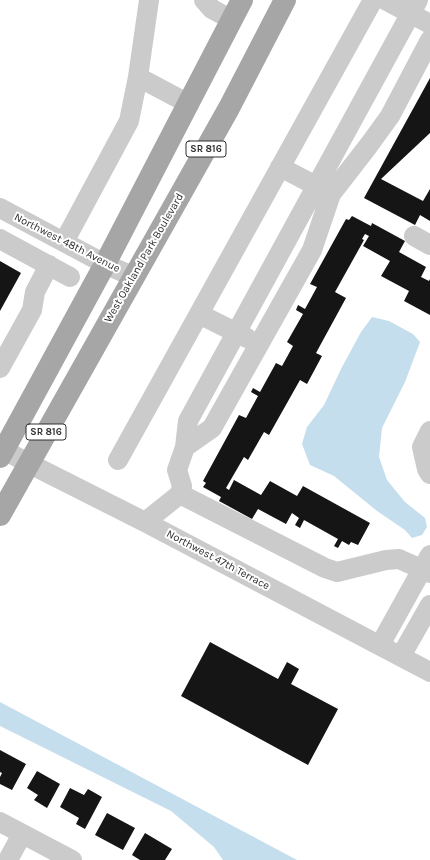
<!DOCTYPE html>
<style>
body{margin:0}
canvas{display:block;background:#fff}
</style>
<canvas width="430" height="860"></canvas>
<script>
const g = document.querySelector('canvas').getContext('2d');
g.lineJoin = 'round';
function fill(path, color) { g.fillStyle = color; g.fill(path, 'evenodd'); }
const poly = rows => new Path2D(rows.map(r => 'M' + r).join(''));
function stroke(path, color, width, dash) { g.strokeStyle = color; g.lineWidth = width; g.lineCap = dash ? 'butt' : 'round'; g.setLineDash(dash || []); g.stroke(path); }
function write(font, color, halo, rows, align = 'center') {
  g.font = font + ' Karla,sans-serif'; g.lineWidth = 4; g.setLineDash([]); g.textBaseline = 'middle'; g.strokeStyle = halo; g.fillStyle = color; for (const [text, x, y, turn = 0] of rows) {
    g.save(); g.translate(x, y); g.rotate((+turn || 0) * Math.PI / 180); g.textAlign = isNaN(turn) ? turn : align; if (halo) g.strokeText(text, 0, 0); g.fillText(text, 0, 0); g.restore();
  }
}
const water = poly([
 [372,317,389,321,413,334,420,342,405,382,382,428,379,457,387,480,405,502,425,518,427,527,422,535,412,538,405,530,377,511,334,476,310,465,302,444,307,427,324,405,342,367,361,332],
 [0,702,297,860,223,860,214,847,171,811,0,726]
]);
const building = poly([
 [430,78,430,133,381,179,423,201,430,189,430,221,420,215,415,225,364,198],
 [352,216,371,226,372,223,405,241,399,252,426,267,421,277,429,281,430,279,430,315,404,301,409,291,381,276,390,261,363,246,369,236,365,234,362,239,364,240,335,292,346,298,316,353,322,356,307,384,300,380,269,435,264,432,248,460,244,457,226,488,229,490,234,480,261,495,270,481,297,496,303,486,370,523,358,545,351,542,349,545,342,541,338,548,334,546,338,539,304,520,300,528,295,525,299,518,292,513,286,524,258,509,252,519,219,501,221,497,203,487,206,483,203,481,239,415,246,418,258,396,251,392,253,388,260,392,276,363,282,366,293,346,287,342,303,314,296,310,298,305,305,309,317,287,310,284,346,219,349,220],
 [0,261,21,273,0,311],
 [210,642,278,679,287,662,299,669,291,684,338,709,308,765,181,696],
 [0,750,26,764,12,790,0,784,0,777,2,773,0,772],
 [37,771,60,784,47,808,34,800,38,795,27,788],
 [70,788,84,795,88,789,102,797,85,829,76,824,79,818,60,807],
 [107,813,135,828,123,850,95,835],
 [145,833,172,849,165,860,140,860,132,855]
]);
const minor = poly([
 [149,0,138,77,189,104],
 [204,0,212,9,232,20],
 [385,0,430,24],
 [280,167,328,192],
 [0,208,105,264,134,277],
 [414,236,430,245],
 [0,239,70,277],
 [64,242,129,121,138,77],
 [199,314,247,338],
 [0,368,32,310,35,292,49,265],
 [430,431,422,447,427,469,430,474],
 [0,447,4,450,28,463,145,522,430,672],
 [185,447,212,428,312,250,331,194,369,145,390,116,430,40],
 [118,460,373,0],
 [180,494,325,568,337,572,386,560,399,559,430,573],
 [145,522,180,494,182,486,177,470,185,447,188,421,418,0],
 [380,645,430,555],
 [401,656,430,605],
 [0,822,72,860],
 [8,860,22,834]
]);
const major = poly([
 [0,457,105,264,242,0],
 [0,515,229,108,285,0]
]);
const shields = [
 [206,149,40],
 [46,432,40]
];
const shieldNames = [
 ["SR 816",206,149],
 ["SR 816",46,432]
];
const streetNames = [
 ["Northwest 48th Avenue",67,243,27],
 ["West Oakland Park Boulevard",144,258,-60],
 ["Northwest 47th Terrace",218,560,28]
];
fill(water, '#c5deee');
fill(building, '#151515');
stroke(minor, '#cbcbcb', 20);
stroke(major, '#a6a6a6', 22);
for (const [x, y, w] of shields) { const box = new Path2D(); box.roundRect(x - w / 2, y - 8, w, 16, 3); g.fillStyle = '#fff'; g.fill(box); stroke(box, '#2e2e2e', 1); }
write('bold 10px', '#2e2e2e', null, shieldNames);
write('11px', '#2e2e2e', '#fff', streetNames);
</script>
